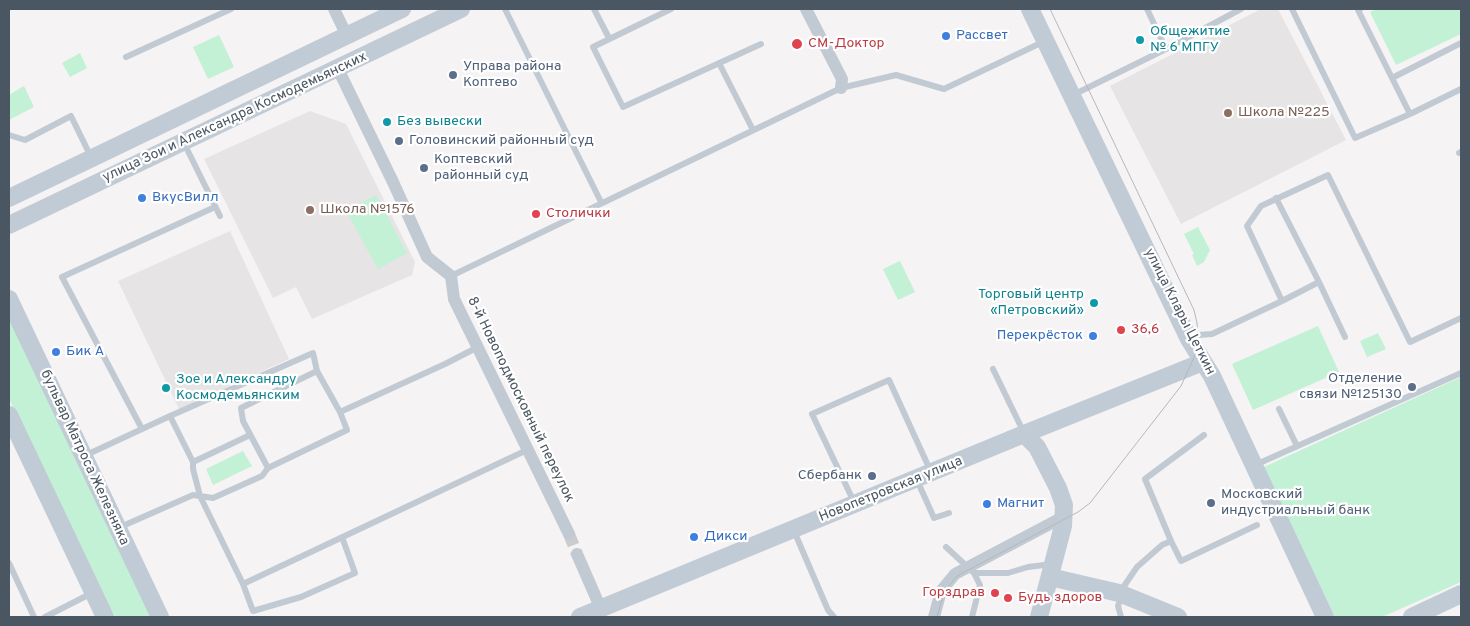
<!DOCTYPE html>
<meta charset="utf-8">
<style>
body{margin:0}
#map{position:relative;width:1470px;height:626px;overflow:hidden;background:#f5f3f3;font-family:Overpass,sans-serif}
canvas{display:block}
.frame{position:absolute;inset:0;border:10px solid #4a5661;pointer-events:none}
</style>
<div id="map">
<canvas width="1470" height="626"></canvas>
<div class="frame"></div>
</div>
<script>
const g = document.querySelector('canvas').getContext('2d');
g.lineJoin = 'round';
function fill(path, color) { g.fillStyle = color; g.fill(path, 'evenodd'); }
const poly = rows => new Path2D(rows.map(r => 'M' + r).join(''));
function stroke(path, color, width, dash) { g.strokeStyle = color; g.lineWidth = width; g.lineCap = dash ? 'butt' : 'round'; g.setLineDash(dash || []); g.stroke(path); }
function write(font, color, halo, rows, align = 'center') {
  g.font = font + ' Overpass,sans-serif'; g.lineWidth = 4.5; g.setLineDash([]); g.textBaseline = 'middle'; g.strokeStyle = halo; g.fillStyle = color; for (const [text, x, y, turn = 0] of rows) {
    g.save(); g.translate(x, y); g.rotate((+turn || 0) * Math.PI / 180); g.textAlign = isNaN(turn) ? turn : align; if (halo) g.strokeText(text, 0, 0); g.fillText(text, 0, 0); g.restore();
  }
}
const education = poly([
 [1261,9,1278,9,1346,140,1181,224,1110,86],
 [310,111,346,124,415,262,412,275,312,319,296,287,273,298,204,159],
 [230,231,289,359,179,409,118,281]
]);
const green = poly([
 [1376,9,1461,9,1461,34,1396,65,1370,12],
 [219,35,234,67,208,79,193,47],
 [80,53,87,68,70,77,62,63],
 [24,86,34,107,9,120,9,95],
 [376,195,407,253,378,269,346,211],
 [1198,227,1210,250,1204,262,1197,266,1192,255,1194,254,1184,234],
 [900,261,915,292,898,300,883,269],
 [9,315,154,617,115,617,9,399],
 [1318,326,1339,372,1253,410,1232,364],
 [1378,333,1386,349,1367,357,1360,341],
 [1461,377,1461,582,1382,617,1335,617,1264,467],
 [243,451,252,466,213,485,206,469]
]);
const streetTunnel = poly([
 [569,534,577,554]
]);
const lane = poly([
 [505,9,601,202],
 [594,9,609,38],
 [671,9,593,47,623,107,761,44],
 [1292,9,1355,138,1410,114],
 [1360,9,1358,10,1410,114,1461,89],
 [1166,49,1241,9],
 [126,57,231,9],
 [719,63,753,130],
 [1392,78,1461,43],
 [1073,95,1166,49,1147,9],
 [9,135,25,140,71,116,91,157],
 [184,143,220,216],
 [1459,153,1461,152],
 [1276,198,1319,282,1282,301],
 [451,276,841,88,896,75,944,89,1045,41],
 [1319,282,1345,337],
 [1189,339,1198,335,1212,334,1282,301,1247,226,1261,206,1328,175,1410,342,1461,318],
 [993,369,1024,433],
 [1279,409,1297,446],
 [170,416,313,353,317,371],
 [142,429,62,277,215,207],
 [250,435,193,462,193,469,200,496,243,584,527,450],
 [84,456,170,416,193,462],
 [1255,465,1461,373],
 [268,468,243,421,241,408,317,371,340,412],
 [917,480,934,518,949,513],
 [854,502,812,414,889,380,931,472],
 [118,528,193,495,213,498,262,476,268,468,347,430,340,412,445,364,478,347],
 [794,531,828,610,834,617],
 [1171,541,1145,479,1204,435],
 [946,547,974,573,980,585,972,617],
 [9,563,34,617],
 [974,573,1008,573,1028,567,1052,564],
 [243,584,253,611,301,597,355,573,342,537],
 [1120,592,1137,567,1162,545,1171,541,1181,561,1257,525],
 [45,617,92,593],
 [1121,617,1118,606,1122,595]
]);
const street = poly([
 [334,9,347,36],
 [806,9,842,79,841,88],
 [338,69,393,182,427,257,451,276,454,299,569,534],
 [577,554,601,609],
 [934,617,941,591,955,574,1065,516]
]);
const secondary = poly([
 [1030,9,1189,339,1212,376,1325,617],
 [9,198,402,9],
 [9,225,461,9],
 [9,299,160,617],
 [9,415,105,617],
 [1024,434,1037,447,1058,488,1064,505,1063,526,1039,617],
 [1050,577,1119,593,1178,617],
 [580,617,1024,434,1203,362],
 [1412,617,1461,594]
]);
const tram = poly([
 [937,617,944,592,957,576,1078,512,1090,503,1181,386,1195,355,1198,341,1197,323,1194,310,1050,9]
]);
const markers = [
 [946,36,5,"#3f7fe0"],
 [1140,40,5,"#0f9aa8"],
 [797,44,6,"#e0444e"],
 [453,75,5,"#5c6f8a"],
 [1228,113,5,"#8d6e63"],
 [387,122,5,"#0f9aa8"],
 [399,141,5,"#5c6f8a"],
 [424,168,5,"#5c6f8a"],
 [142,198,5,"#3f7fe0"],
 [310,210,5,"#8d6e63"],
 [536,214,5,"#e0444e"],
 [1094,303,5,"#0f9aa8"],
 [1121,330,5,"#e0444e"],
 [1093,336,5,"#3f7fe0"],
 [56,352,5,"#3f7fe0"],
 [1412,387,5,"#5c6f8a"],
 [166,388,5,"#0f9aa8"],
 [872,476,5,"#5c6f8a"],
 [1211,503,5,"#5c6f8a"],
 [987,504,5,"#3f7fe0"],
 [694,537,5,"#3f7fe0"],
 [995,593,5,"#e0444e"],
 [1008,598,5,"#e0444e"]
];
const cultureNames = [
 ["Общежитие",1150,32],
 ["№ 6 МПГУ",1150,48],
 ["Без вывески",397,122],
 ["Торговый центр",1084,295,"right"],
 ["«Петровский»",1084,311,"right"],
 ["Зое и Александру",176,380],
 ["Космодемьянским",176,396]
];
const shopNames = [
 ["Рассвет",956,36],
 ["ВкусВилл",152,198],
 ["Перекрёсток",1083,336,"right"],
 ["Бик А",66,352],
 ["Магнит",997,504],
 ["Дикси",704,537]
];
const healthNames = [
 ["СМ-Доктор",808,44],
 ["Столички",546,214],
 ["36,6",1131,330],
 ["Горздрав",985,593,"right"],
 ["Будь здоров",1018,598]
];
const serviceNames = [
 ["Управа района",463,67],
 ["Коптево",463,83],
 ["Головинский районный суд",409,141],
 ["Коптевский",434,160],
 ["районный суд",434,176],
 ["Отделение",1402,379,"right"],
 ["связи №125130",1402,395,"right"],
 ["Сбербанк",862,476,"right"],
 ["Московский",1221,495],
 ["индустриальный банк",1221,511]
];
const educationNames = [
 ["Школа №225",1238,113],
 ["Школа №1576",320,210]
];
const streetNames = [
 ["улица Зои и Александра Космодемьянских",235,118,-25],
 ["улица Клары Цеткин",1179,312,63],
 ["8-й Новоподмосковный переулок",520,400,64],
 ["бульвар Матроса Железняка",84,458,65],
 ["Новопетровская улица",891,490,-22]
];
fill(education, '#e6e4e5');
fill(green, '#c3f1d5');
stroke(streetTunnel, '#caccce', 12, [12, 6]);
stroke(lane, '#c1cad2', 6);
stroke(street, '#c1cad2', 12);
stroke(secondary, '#c1cbd6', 18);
stroke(tram, '#b5b8bd', 1);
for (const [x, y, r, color] of markers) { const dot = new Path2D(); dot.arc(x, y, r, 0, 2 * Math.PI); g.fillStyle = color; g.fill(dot); stroke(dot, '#fff', 2); }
write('14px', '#0d838f', '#fff', cultureNames, 'left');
write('14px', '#366cbe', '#fff', shopNames, 'left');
write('14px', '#be3a42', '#fff', healthNames, 'left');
write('14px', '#4e5e75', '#fff', serviceNames, 'left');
write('14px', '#785e54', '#fff', educationNames, 'left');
write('14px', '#4a5661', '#fff', streetNames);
</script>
